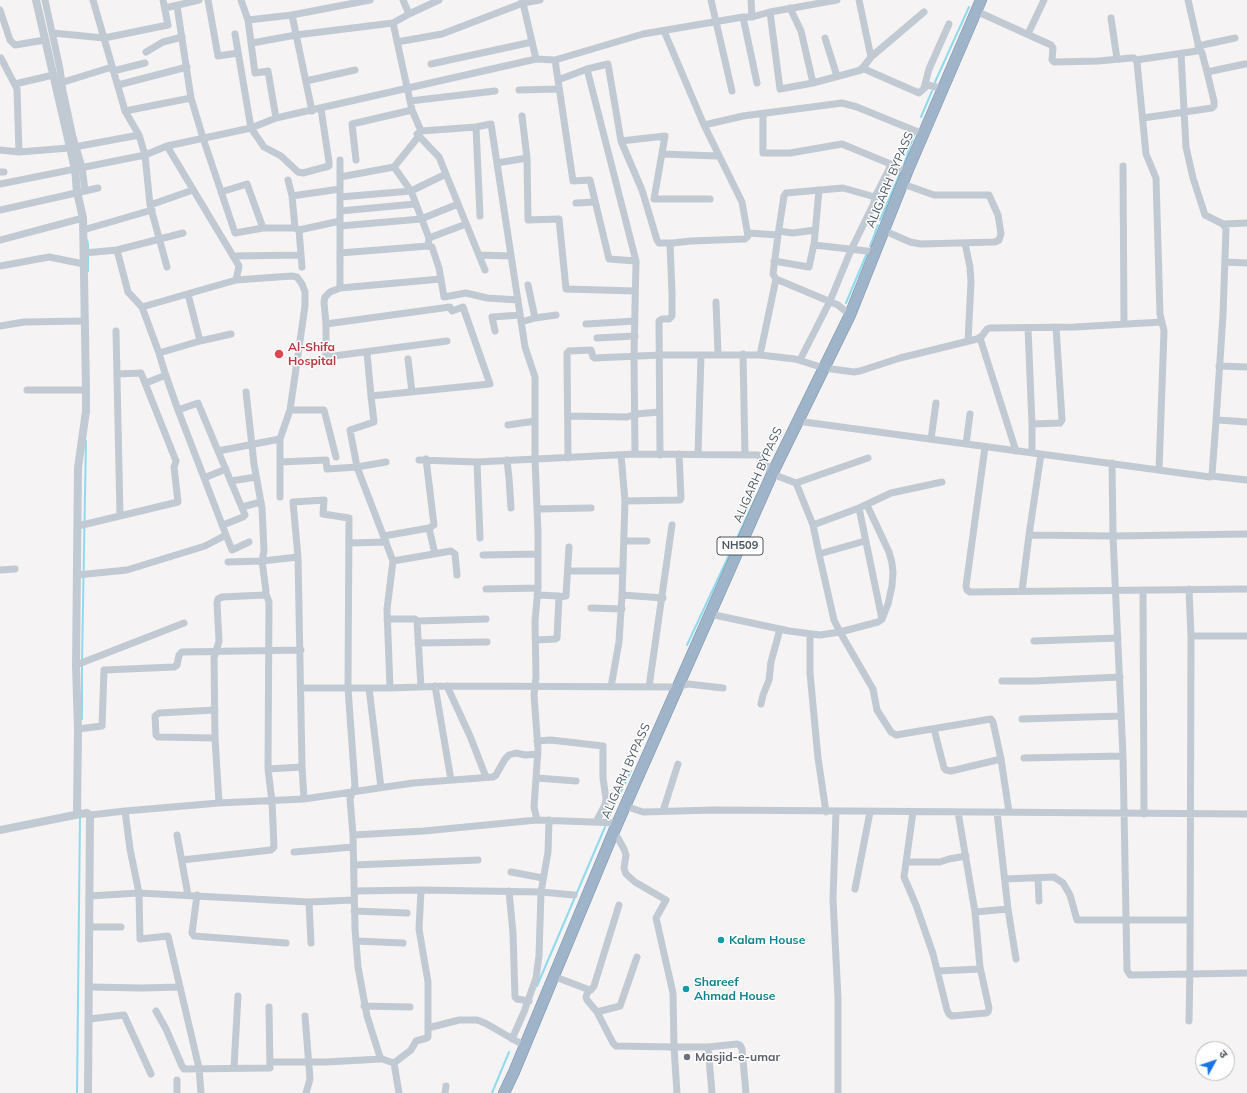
<!DOCTYPE html>
<meta charset="utf-8">
<style>
body{margin:0}
#map{position:relative;width:1247px;height:1093px;overflow:hidden;background:#f5f3f3;font-family:Mulish,"Noto Sans Devanagari",sans-serif}
canvas{display:block}
.north{position:absolute;left:1195px;top:1041px;width:40px;height:40px;box-sizing:border-box;background:#fff;border:1px solid #b7bbc0;border-radius:50%;rotate:50deg;font-size:11px;font-weight:700;line-height:16px;text-align:center;color:#4a5661}
.north::after{content:'';display:block;margin:auto;width:14px;height:18px;background:#1a73e8;clip-path:polygon(50% 0,100% 100%,50% 72%,0 100%)}
</style>
<div id="map">
<canvas width="1247" height="1093"></canvas>
<div class="north">उ</div>
</div>
<script>
const g = document.querySelector('canvas').getContext('2d');
g.lineJoin = 'round';
const poly = rows => new Path2D(rows.map(r => 'M' + r).join(''));
function stroke(path, color, width, dash) { g.strokeStyle = color; g.lineWidth = width; g.lineCap = dash ? 'butt' : 'round'; g.setLineDash(dash || []); g.stroke(path); }
function write(font, color, halo, rows, align = 'center') {
  g.font = font + ' Mulish,sans-serif'; g.lineWidth = 3; g.setLineDash([]); g.textBaseline = 'middle'; g.strokeStyle = halo; g.fillStyle = color; for (const [text, x, y, turn = 0] of rows) {
    g.save(); g.translate(x, y); g.rotate((+turn || 0) * Math.PI / 180); g.textAlign = isNaN(turn) ? turn : align; if (halo) g.strokeText(text, 0, 0); g.fillText(text, 0, 0); g.restore();
  }
}
const stream = poly([
 [935,82,969,7],
 [921,117,932,91],
 [904,164,915,132],
 [880,220,901,171],
 [87,240,88,244,88,271],
 [870,246,878,225],
 [846,303,867,253],
 [687,645,757,495],
 [82,661,86,441],
 [82,719,82,665],
 [608,818,631,771],
 [537,986,605,827],
 [77,1093,80,815],
 [492,1093,509,1052]
]);
const minor = poly([
 [45,0,60,69,63,91,73,137,82,167,85,191],
 [93,0,125,111,139,135,145,155,150,205,167,267],
 [208,0,218,56,238,53],
 [241,0,248,20,255,73,268,71,276,118],
 [403,0,409,14],
 [711,0,732,91],
 [751,0,752,17],
 [177,6,191,98],
 [165,8,199,0],
 [790,8,801,31,813,83],
 [0,10,10,40,15,45,45,40],
 [976,11,1051,45,1053,48,1052,60,1054,62,1098,61,1131,58,1134,58,1137,62,1146,154,1156,178,1160,314,1164,331,1159,470],
 [770,12,780,89,813,83,861,70,871,57,859,0],
 [292,15,370,0],
 [743,17,757,83],
 [1111,18,1117,59],
 [248,20,292,15,312,111],
 [393,23,409,14,439,0],
 [53,33,104,38,168,25,163,0],
 [235,34,251,128,264,147,281,156,298,172,303,173,329,166,329,162,321,109],
 [1028,34,1044,0],
 [825,38,837,76],
 [397,42,442,34,523,3,522,0],
 [252,43,296,35,393,23,412,110,421,131,417,134,439,157,485,270],
 [1198,46,1235,38],
 [146,52,163,42,182,37],
 [1181,54,1186,147,1193,178,1205,215,1223,224,1226,229,1223,315,1216,421],
 [871,57,924,12],
 [1,58,17,89,19,152],
 [536,59,523,3,540,0],
 [555,60,573,181,590,180,609,259,636,261],
 [1136,60,1197,51,1199,48,1188,0],
 [431,64,532,42],
 [862,68,919,93,928,85,943,89],
 [587,69,636,261,634,356,635,454],
 [113,71,145,63],
 [1207,72,1245,64],
 [558,80,587,69,608,64,621,141,642,190,657,240,659,243,671,243],
 [306,81,355,70],
 [15,84,53,75],
 [57,84,112,67],
 [118,85,187,67],
 [924,88,929,69,949,24],
 [519,90,559,89],
 [410,101,495,91],
 [125,111,191,98,203,138,235,233,263,228,295,228,299,230,302,267],
 [763,114,763,153,790,153,842,144,893,165],
 [522,116,527,158],
 [1143,118,1212,108,1214,106,1214,101,1207,72,1202,53,1199,48],
 [704,125,743,116,842,103,857,107,923,134],
 [476,127,480,216],
 [421,131,476,127,491,124,525,347,535,377,535,459,538,532,538,588,535,621,536,677,534,695,538,749,534,807,537,820],
 [621,141,665,136,654,199,710,199],
 [167,146,239,266,236,280,142,307,159,353,164,370,178,410,226,535],
 [0,150,19,152,69,148,139,135],
 [662,154,718,156],
 [340,160,340,288,330,292,325,297,324,302,326,324,326,357,447,341],
 [356,160,352,124,412,110],
 [497,163,527,158,528,220,559,219,566,289,635,291],
 [1123,166,1124,324],
 [394,167,411,191,429,238,428,246,432,247,439,268,444,297,466,293,487,298,518,300],
 [0,172,4,172],
 [340,177,394,167,419,136],
 [288,180,292,196,295,228],
 [0,184,145,155,167,146,251,128,276,118,536,59,555,60,643,34,743,17,752,17,770,12,837,0],
 [819,190,814,245,876,252],
 [221,192,247,184,263,228],
 [292,196,340,189],
 [340,197,411,191,446,174],
 [576,203,595,202],
 [150,205,193,190],
 [0,210,98,188],
 [340,211,415,204],
 [1223,224,1247,223],
 [340,226,421,219,458,204],
 [83,230,152,210],
 [299,230,340,221],
 [883,230,910,242,921,244,995,242,999,240,1001,234,998,215,989,195,934,195,903,184],
 [779,231,793,233,815,230],
 [748,233,778,235,784,196,786,193,843,188,875,197,891,165,894,165,907,172],
 [429,238,466,224],
 [0,240,83,218],
 [965,243,970,267,971,282,968,341],
 [117,250,128,292,142,307],
 [84,253,117,250,183,233],
 [340,253,428,246],
 [479,255,511,256],
 [233,256,301,255],
 [774,261,809,267,814,244],
 [1225,262,1247,263],
 [0,266,49,257,84,264],
 [776,279,773,274,778,235],
 [236,280,292,276,297,277,302,284,305,292,305,306,290,410,280,439,280,497],
 [528,285,535,318],
 [340,288,441,279],
 [188,294,200,341,231,334],
 [716,302,718,354],
 [521,322,535,318,556,315],
 [326,324,450,307,452,311,463,307,490,384,371,396,374,422,350,430,357,467,393,561,387,609,390,688],
 [586,324,635,321],
 [0,326,24,322,85,321],
 [1028,328,1032,424,1032,453],
 [116,331,120,516],
 [495,331,492,317,520,315],
 [597,338,635,336],
 [980,338,1016,451],
 [159,353,200,341],
 [367,353,371,396],
 [743,354,745,455],
 [760,355,776,279,838,305,850,315],
 [408,359,412,392],
 [800,360,830,301,851,250,874,203,875,197],
 [1219,366,1247,367],
 [146,383,166,375],
 [27,390,86,390],
 [178,410,198,403,218,451,280,439],
 [290,410,324,410,336,457],
 [569,416,627,417,636,414,659,412],
 [797,421,1210,477,1212,475,1216,421,1218,420,1247,422],
 [1032,424,1060,423,1062,420,1056,327],
 [508,425,535,421],
 [931,439,936,403],
 [966,444,970,414],
 [985,447,966,586,967,590,970,592,1247,589],
 [218,451,245,515,243,517,223,525],
 [698,454,701,355],
 [660,455,659,321,662,319,669,319,672,316,672,293,670,244,673,243,691,241,745,239,748,236,742,202,704,125,664,31],
 [568,458,567,353,569,351,591,350,593,357,595,358,660,355,760,355,795,359,824,368,854,372,860,371,900,358,977,339,982,336,987,329,990,328,1075,327,1162,322],
 [419,460,477,462,635,454,758,455,763,459,772,474,796,483,868,458],
 [507,460,509,478,511,508],
 [280,462,326,460,327,469,357,467,386,462],
 [477,462,480,538],
 [1112,463,1113,536,1123,756,1127,970,1130,975,1133,975,1247,973],
 [1211,476,1247,480],
 [204,478,226,469],
 [231,481,256,477],
 [796,483,813,525,819,554,834,620,840,632,873,689,877,710,891,732,896,735,991,719,993,722,1001,759,1009,812],
 [625,501,680,500,681,498,679,454],
 [242,507,261,502],
 [859,508,882,619],
 [537,509,591,508],
 [813,525,859,508,891,493,942,482],
 [78,526,178,502,174,467,176,461,141,373,117,374],
 [429,528,435,554],
 [1029,535,1113,536,1247,534],
 [384,536,429,528,434,525,426,459],
 [624,541,647,541],
 [349,543,386,542],
 [819,554,865,541],
 [483,555,538,554],
 [393,561,451,551,455,554,457,575],
 [228,562,262,561,264,551,262,508,254,464,246,392],
 [0,570,15,569],
 [568,571,623,571],
 [77,575,127,570,205,546,226,535,232,550,249,542],
 [486,589,538,588],
 [1143,590,1144,814],
 [1022,591,1029,535,1041,454],
 [537,595,559,596],
 [622,595,663,598],
 [591,608,622,609],
 [710,614,789,631,820,635,840,632,878,622,882,619,888,604,892,586,893,573,892,563,889,552,867,505],
 [387,619,415,619,417,621,421,687],
 [417,621,486,619],
 [810,634,810,673,818,758,826,812],
 [1191,636,1247,636],
 [536,640,555,639,557,638,559,597,566,596,566,595,569,547],
 [1034,641,1118,638],
 [418,643,487,642],
 [76,665,184,623],
 [1002,681,1034,681,1120,677],
 [435,686,451,780],
 [447,686,470,736,486,777],
 [611,687,619,642,622,595,625,501,621,455],
 [649,687,672,525],
 [301,688,390,688,447,686,678,687,688,684,723,688],
 [369,688,381,788],
 [761,704,763,695,769,680,771,662,780,629],
 [215,710,159,713,155,716,156,735,158,737,215,738],
 [1022,719,1121,716],
 [78,729,102,726,104,670,174,667,177,665,179,655,182,652,301,650],
 [934,729,944,768,946,770,951,771,1001,759],
 [537,741,551,740,603,746,603,778,606,799,605,805,596,822],
 [1024,758,1123,756],
 [268,769,302,767],
 [537,778,576,781],
 [304,799,302,767,298,557,293,502,324,500,323,514,349,518,348,688,355,786,350,799,353,835,355,929,358,967,367,1016,380,1057,382,1059,394,1063,399,1093],
 [219,803,215,738,214,658,219,641,217,603,218,599,222,597,264,595,266,591,262,561,298,557],
 [625,806,643,812,714,810,1247,814],
 [125,811,130,849,139,893,140,939,168,936,199,1068,201,1093],
 [663,811,678,764],
 [836,812,833,899,838,998,838,1093],
 [913,812,904,877,916,905,933,954,947,1010,949,1014,952,1016,986,1013,988,1012,989,1008,980,967,975,912,958,812],
 [997,812,1008,909,1016,959],
 [90,815,125,811,219,803,304,799,413,783,493,777,496,775,505,759,509,755,516,753,525,755,538,754],
 [614,831,624,849,626,855,624,868,626,874,635,882,666,900,656,918,673,993,674,1047,677,1093],
 [177,835,188,895],
 [353,835,424,831,537,820,618,823],
 [294,852,353,847],
 [182,860,271,850,274,847,272,802,268,769,269,602,266,594],
 [906,862,940,862,949,859,966,856],
 [354,865,478,860],
 [511,872,543,878],
 [1038,878,1039,901],
 [1005,879,1054,877,1063,883,1070,895,1077,920,1190,920],
 [855,889,870,812],
 [354,891,421,890],
 [509,891,513,933,515,997,517,999,529,1001],
 [197,895,192,933,194,936,286,943],
 [89,896,139,893,309,902,354,900],
 [309,902,311,943],
 [354,911,407,913],
 [975,912,1008,909],
 [90,927,121,927],
 [356,941,403,943],
 [938,971,980,969],
 [553,976,587,989,588,991,586,997,587,1000,597,1012,613,1043,616,1046,674,1047,708,1047,737,1044,740,1045,742,1049,746,1093],
 [89,987,142,988,180,987],
 [588,991,591,990,594,986,619,905],
 [364,1006,410,1007],
 [156,1011,166,1029,182,1066,184,1069,270,1068,269,1007],
 [597,1012,620,1006,637,957],
 [305,1016,310,1079,306,1093],
 [89,1019,124,1015,151,1074],
 [1189,1021,1190,966,1191,636,1189,589],
 [428,1028,459,1020,477,1020,485,1023,525,1046],
 [512,1039,524,1012,536,978,539,956,541,892,548,852,549,820],
 [708,1047,712,1093],
 [270,1062,326,1062,381,1059],
 [394,1063,411,1050,416,1041,427,1038,428,1037,428,982,419,929,421,890,541,892,574,895],
 [234,1067,238,996],
 [177,1080,177,1093],
 [445,1093,446,1086]
]);
const tertiary = poly([
 [36,0,75,169,77,192,83,218,86,390,86,411,78,468,76,665,78,729,77,814],
 [0,830,80,814,87,813,90,815,88,1093]
]);
const trunk = poly([
 [504,1093,514,1072,614,831,772,474,850,315,907,172,981,0]
]);
const markers = [
 [279,354,5,"#e0444e"],
 [721,940,4,"#0f9aa8"],
 [686,989,4,"#0f9aa8"],
 [687,1057,4,"#6b7280"]
];
const shields = [
 [740,546,46]
];
const shieldNames = [
 ["NH509",740,546]
];
const streetNames = [
 ["ALIGARH BYPASS",890,180,-67],
 ["ALIGARH BYPASS",758,475,-66],
 ["ALIGARH BYPASS",626,771,-66]
];
const healthNames = [
 ["Al-Shifa",288,347],
 ["Hospital",288,361]
];
const cultureNames = [
 ["Kalam House",729,940],
 ["Shareef",694,982],
 ["Ahmad House",694,996]
];
const worshipNames = [
 ["Masjid-e-umar",695,1057]
];
stroke(stream, '#90daee', 2);
stroke(trunk, '#7690ad', 12);
stroke(minor, '#c1cad2', 7);
stroke(tertiary, '#c1cad2', 8);
stroke(trunk, '#9fb4c9', 11);
for (const [x, y, r, color] of markers) { const dot = new Path2D(); dot.arc(x, y, r, 0, 2 * Math.PI); g.fillStyle = color; g.fill(dot); stroke(dot, '#fff', 1.5); }
for (const [x, y, w] of shields) { const box = new Path2D(); box.roundRect(x - w / 2, y - 9, w, 18, 3); g.fillStyle = '#fff'; g.fill(box); stroke(box, '#4a5661', 1); }
write('bold 11px', '#4a5661', null, shieldNames);
write('12px', '#4a5661', '#fff', streetNames);
write('bold 12px', '#be3a42', '#fff', healthNames, 'left');
write('bold 12px', '#0d838f', '#fff', cultureNames, 'left');
write('bold 12px', '#5b616d', '#fff', worshipNames, 'left');
</script>
